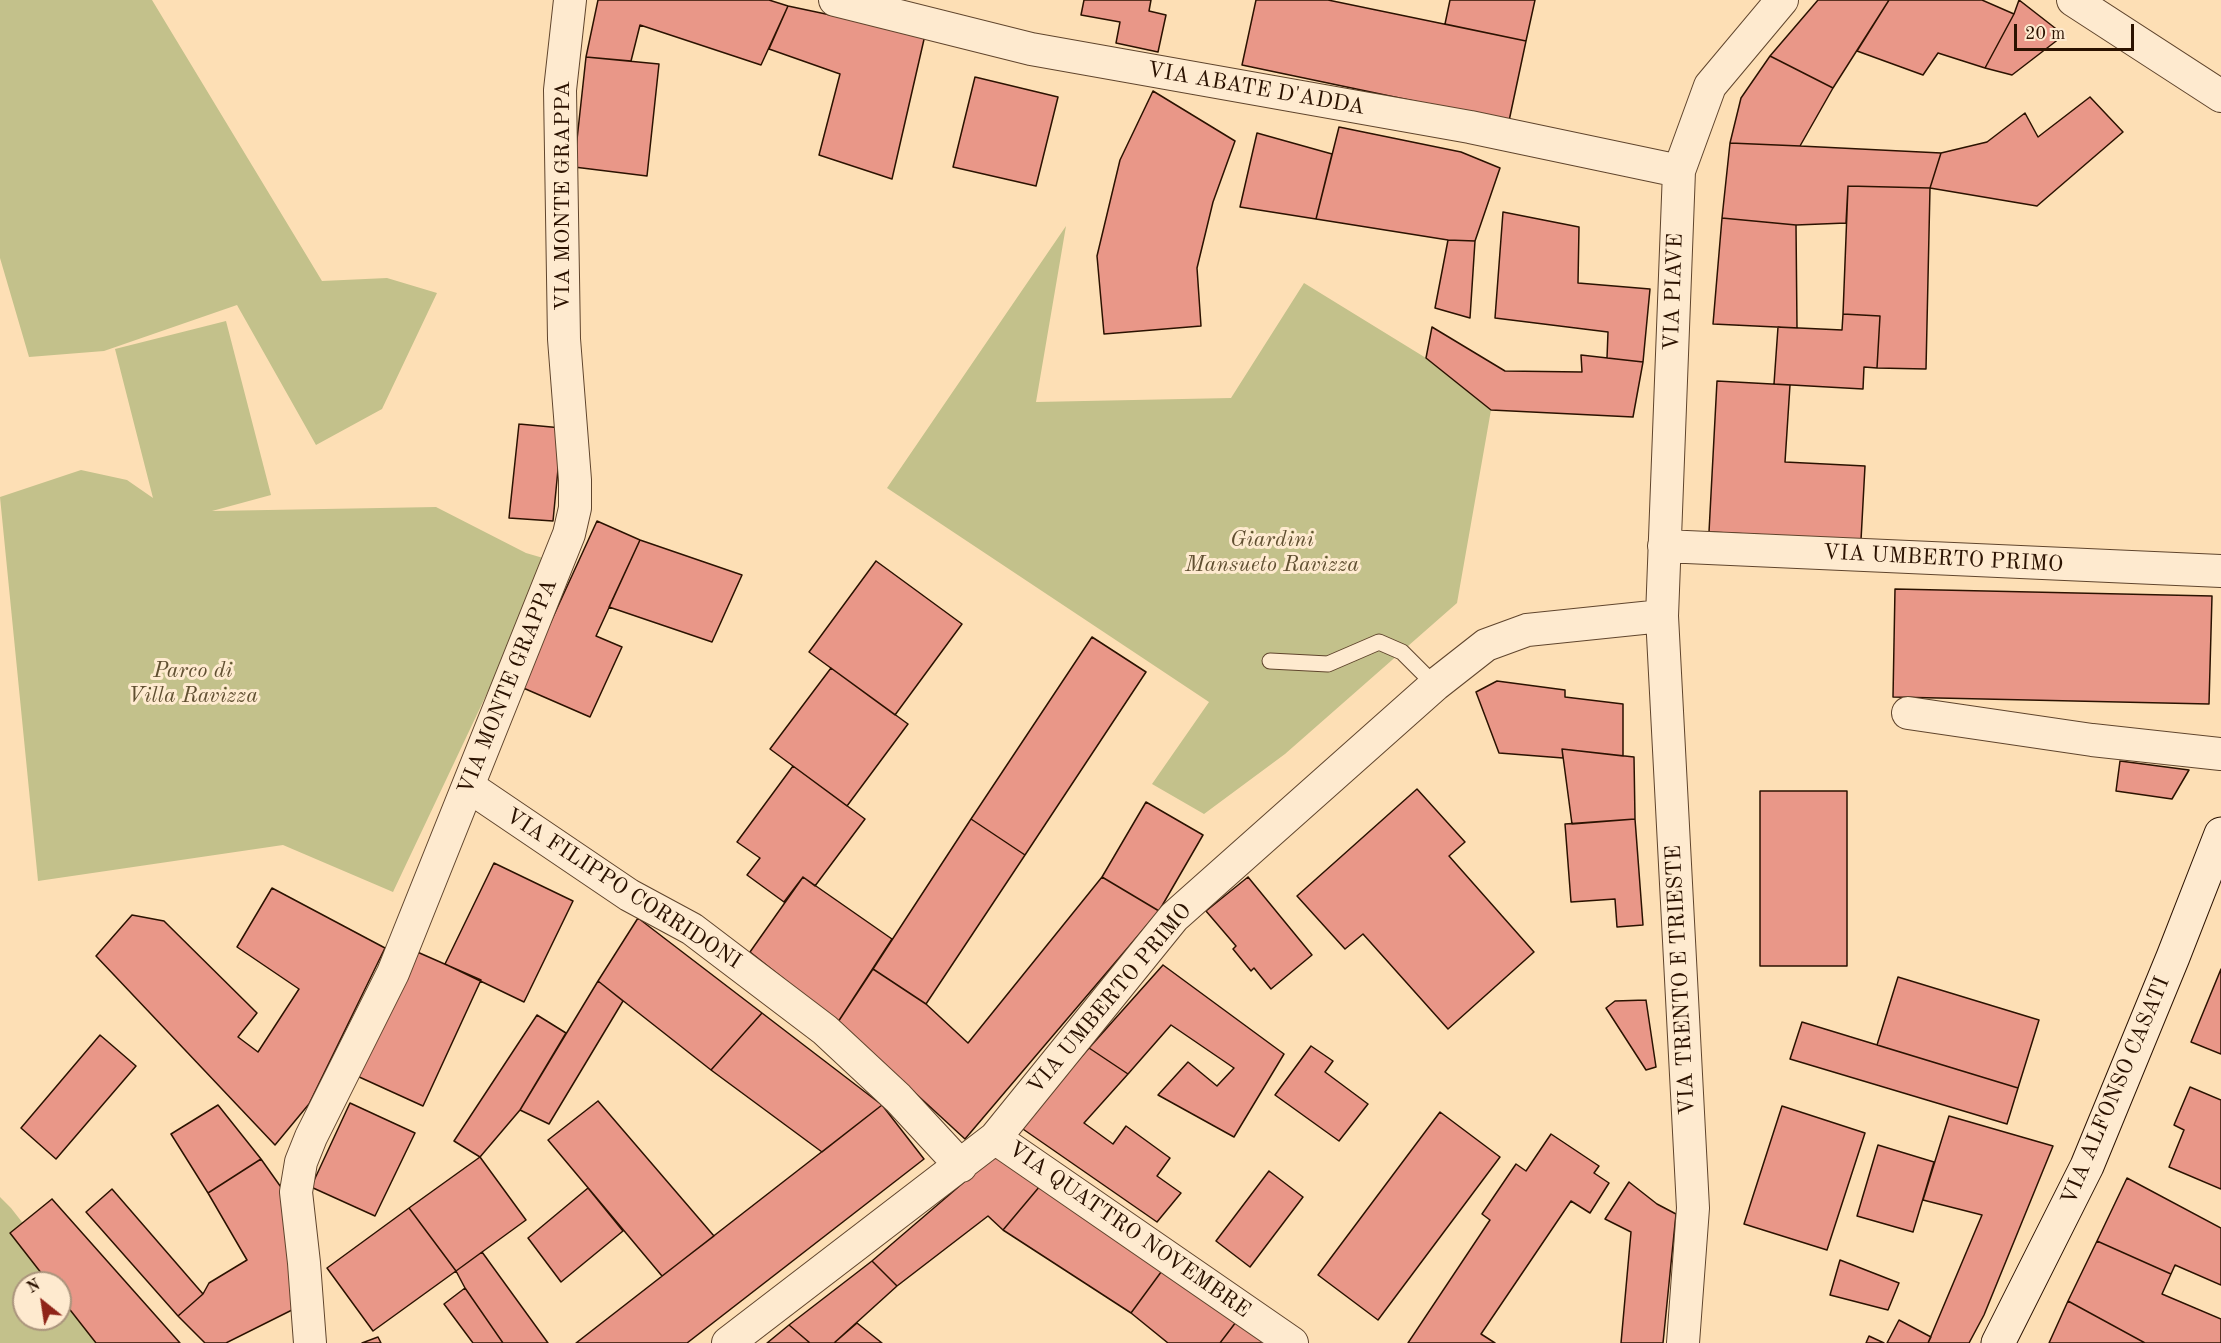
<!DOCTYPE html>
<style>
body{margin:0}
#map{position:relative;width:2221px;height:1343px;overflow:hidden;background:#fddfb5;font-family:"Old Standard TT",serif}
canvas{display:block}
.north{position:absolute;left:12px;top:1271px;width:60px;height:60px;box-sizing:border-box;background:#feeacf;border:2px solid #aa947c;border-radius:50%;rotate:330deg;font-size:16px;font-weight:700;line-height:24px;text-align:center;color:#2b1200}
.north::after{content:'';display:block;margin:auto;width:21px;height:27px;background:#8f2418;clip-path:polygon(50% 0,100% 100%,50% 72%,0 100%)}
.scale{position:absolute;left:2014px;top:24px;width:120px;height:27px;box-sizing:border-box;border:3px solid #2b1200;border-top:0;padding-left:8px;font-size:18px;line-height:21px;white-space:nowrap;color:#2b1200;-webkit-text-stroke:4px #feeacf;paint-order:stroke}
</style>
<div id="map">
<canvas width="2221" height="1343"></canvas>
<div class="north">N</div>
<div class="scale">20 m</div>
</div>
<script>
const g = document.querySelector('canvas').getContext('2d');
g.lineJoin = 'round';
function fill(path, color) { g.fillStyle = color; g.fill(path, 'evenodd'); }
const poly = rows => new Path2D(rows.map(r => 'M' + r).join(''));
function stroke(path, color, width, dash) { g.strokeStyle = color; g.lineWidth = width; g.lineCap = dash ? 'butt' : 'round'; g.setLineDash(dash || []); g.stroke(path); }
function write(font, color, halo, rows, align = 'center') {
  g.font = font + ' "Old Standard TT",serif'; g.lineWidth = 6; g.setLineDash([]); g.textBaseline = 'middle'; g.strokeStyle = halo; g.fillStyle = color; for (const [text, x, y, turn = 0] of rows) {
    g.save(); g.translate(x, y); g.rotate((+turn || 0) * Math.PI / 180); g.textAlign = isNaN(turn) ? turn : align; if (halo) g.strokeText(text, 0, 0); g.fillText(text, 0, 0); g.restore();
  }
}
const green = poly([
 [0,0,152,0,322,281,387,278,437,293,382,409,316,445,237,305,104,351,29,357,0,258],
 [1066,226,1036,402,1231,398,1304,283,1426,358,1491,410,1457,603,1285,754,1204,814,1152,784,1209,702,887,488],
 [226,321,271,495,212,511,436,507,526,553,550,560,393,892,283,845,38,881,0,497,81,470,127,480,153,498,115,349],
 [0,1197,11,1208,57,1267,101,1343,0,1343],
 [24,1283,60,1283,60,1319,24,1319]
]);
const building = poly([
 [598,0,769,0,788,6,761,65,640,25,631,61,586,57,598,0],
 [1084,0,1151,0,1149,11,1166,15,1158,52,1116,43,1120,22,1081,15,1084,0],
 [1256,0,1328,0,1526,41,1509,121,1242,65,1256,0],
 [1450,0,1535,0,1526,41,1445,24,1450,0],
 [1818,0,1889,0,1833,88,1770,56,1818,0],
 [1889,0,1982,0,2014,14,1985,68,1938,53,1923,75,1857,51,1889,0],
 [2019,0,2064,35,2012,75,1985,68,2014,14,2019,0],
 [788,6,925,35,892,179,819,155,840,74,769,49,788,6],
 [1770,56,1833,88,1800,146,1730,143,1741,98,1770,56],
 [586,57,659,64,647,176,574,167,586,57],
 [975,77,1058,97,1036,186,953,167,975,77],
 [1153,91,1235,141,1213,202,1197,268,1201,326,1104,334,1097,256,1120,160,1153,91],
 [2090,97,2123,132,2037,206,1930,188,1941,153,1987,142,2025,113,2038,137,2090,97],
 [1339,127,1461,152,1500,168,1475,241,1448,240,1316,219,1339,127],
 [1257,133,1332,154,1316,219,1240,207,1257,133],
 [1730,143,1800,146,1941,153,1930,188,1848,186,1846,223,1796,225,1722,218,1730,143],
 [1848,186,1930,188,1926,369,1877,368,1880,316,1843,314,1848,186],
 [1503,212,1579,227,1578,283,1650,289,1643,362,1607,358,1608,332,1495,318,1503,212],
 [1722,218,1796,225,1797,328,1713,324,1722,218],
 [1448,240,1475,241,1470,318,1435,308,1448,240],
 [1843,314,1880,316,1877,368,1864,367,1863,389,1774,384,1778,327,1842,330,1843,314],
 [1432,327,1505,371,1582,372,1581,355,1643,362,1633,417,1491,410,1426,358,1432,327],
 [1717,381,1790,385,1785,462,1865,466,1861,540,1709,532,1717,381],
 [519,424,562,428,553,521,509,518,519,424],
 [597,521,640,540,596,636,622,647,590,717,521,687,597,521],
 [640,540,742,575,712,642,609,607,640,540],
 [876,561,962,624,895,715,809,652,876,561],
 [1895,589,2212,596,2209,704,1893,697,1895,589],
 [1092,637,1146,672,1025,855,971,819,1092,637],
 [831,668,908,724,847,806,770,749,831,668],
 [1497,681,1565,690,1565,697,1623,704,1623,756,1562,749,1563,758,1499,753,1476,692,1497,681],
 [1562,749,1634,757,1635,819,1572,824,1562,749],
 [2120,761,2189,770,2172,799,2116,791,2120,761],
 [793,766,865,819,815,886,803,877,784,902,747,875,760,858,737,842,793,766],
 [1417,789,1465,842,1449,856,1534,952,1448,1029,1363,934,1345,949,1297,896,1417,789],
 [1760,791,1847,791,1847,966,1760,966,1760,791],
 [1146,802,1203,835,1159,911,1102,877,1146,802],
 [971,819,1025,855,926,1004,873,969,971,819],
 [1635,819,1643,925,1617,927,1615,899,1571,902,1565,824,1635,819],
 [494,863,573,901,524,1002,445,964,494,863],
 [803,877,892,939,838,1022,750,952,803,877],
 [1102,877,1159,911,965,1139,838,1022,873,969,926,1004,968,1043,1102,877],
 [1248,877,1312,955,1271,989,1254,968,1251,971,1233,949,1236,946,1206,911,1248,877],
 [272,888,385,948,309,1104,275,1145,96,956,132,915,164,921,257,1013,238,1037,258,1052,299,989,237,947,272,888],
 [638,918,762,1013,711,1070,598,981,638,918],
 [415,951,481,980,423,1106,357,1076,415,951],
 [1163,965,1284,1054,1234,1137,1158,1095,1188,1062,1217,1086,1234,1068,1171,1025,1128,1074,1089,1048,1163,965],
 [2221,969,2221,1054,2191,1042,2221,969],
 [1898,977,2039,1020,2018,1088,1877,1045,1898,977],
 [598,981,623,1001,549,1124,520,1110,598,981],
 [1646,1000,1656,1067,1646,1070,1606,1008,1615,1001,1646,1000],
 [762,1013,882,1105,822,1152,711,1070,762,1013],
 [537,1015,566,1033,520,1110,480,1157,454,1141,537,1015],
 [1802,1022,2018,1088,2007,1124,1790,1059,1802,1022],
 [100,1035,136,1066,56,1159,21,1128,100,1035],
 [1311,1046,1333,1061,1325,1072,1368,1104,1339,1141,1275,1095,1311,1046],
 [1089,1048,1128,1074,1084,1123,1113,1144,1126,1126,1170,1158,1157,1176,1181,1193,1157,1222,1020,1127,1089,1048],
 [2190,1087,2221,1100,2221,1189,2169,1167,2184,1130,2174,1125,2190,1087],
 [598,1101,714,1236,662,1276,548,1140,598,1101],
 [350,1103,415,1133,375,1216,311,1187,350,1103],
 [218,1105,261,1159,208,1193,171,1134,218,1105],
 [882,1105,924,1159,687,1343,576,1343,882,1105],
 [1782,1106,1865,1133,1827,1250,1744,1224,1782,1106],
 [1440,1112,1500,1157,1378,1320,1318,1275,1440,1112],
 [1949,1116,2053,1146,1984,1315,1969,1343,1928,1343,1982,1215,1923,1200,1949,1116],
 [1551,1134,1599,1166,1594,1173,1609,1183,1590,1213,1571,1201,1481,1334,1495,1343,1408,1343,1490,1220,1482,1214,1516,1164,1526,1171,1551,1134],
 [1878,1145,1934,1162,1913,1232,1857,1216,1878,1145],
 [998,1153,1040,1186,1003,1230,988,1216,897,1286,872,1261,998,1153],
 [480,1157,526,1220,456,1271,409,1208,480,1157],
 [261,1159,283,1190,296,1308,226,1343,205,1343,178,1316,203,1294,209,1283,247,1260,208,1193,261,1159],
 [1269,1171,1303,1197,1250,1267,1216,1241,1269,1171],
 [2127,1178,2221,1228,2221,1285,2175,1265,2171,1274,2097,1241,2127,1178],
 [1629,1182,1657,1204,1676,1214,1663,1343,1621,1343,1631,1232,1605,1219,1629,1182],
 [1040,1186,1164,1268,1131,1313,1003,1230,1040,1186],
 [588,1188,623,1231,561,1282,528,1238,588,1188],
 [112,1189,203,1294,178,1316,86,1212,112,1189],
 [52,1199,180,1343,96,1343,60,1297,60,1283,49,1283,10,1233,52,1199],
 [409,1208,456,1271,373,1331,327,1268,409,1208],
 [2097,1241,2171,1274,2162,1294,2221,1319,2221,1343,2145,1343,2068,1301,2097,1241],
 [482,1252,548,1343,503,1343,465,1288,456,1271,482,1252],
 [1840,1260,1899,1283,1888,1310,1830,1295,1840,1260],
 [872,1261,897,1286,834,1343,810,1343,789,1325,872,1261],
 [1164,1268,1236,1322,1220,1343,1168,1343,1131,1313,1164,1268],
 [465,1288,503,1343,473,1343,444,1304,465,1288],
 [2068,1301,2145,1343,2049,1343,2068,1301],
 [1899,1320,1931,1337,1928,1343,1887,1343,1899,1320],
 [1236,1322,1266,1343,1220,1343,1236,1322],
 [857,1323,882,1343,834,1343,857,1323],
 [789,1325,810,1343,767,1343,789,1325],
 [1869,1336,1884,1343,1866,1343,1869,1336],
 [378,1337,381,1343,362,1343,378,1337]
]);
const lane = poly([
 [1270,661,1328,664,1379,642,1402,652,1435,685]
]);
const street = poly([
 [835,0,1031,49,1470,127,1679,171],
 [2073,0,2221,96],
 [1664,546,2221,571],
 [1908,713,2092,740,2221,754],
 [468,786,629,895,692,929,825,1030,898,1098,961,1166],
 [995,1138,1292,1343],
 [310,1343,304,1263,296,1192,301,1162,311,1137,393,973,569,534,575,508,575,480,564,339,560,90,570,0],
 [728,1343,995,1138,1174,917,1435,685,1486,645,1527,630,1662,616],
 [1683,1343,1693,1208,1662,616,1679,171,1710,86,1782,0]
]);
const secondary = poly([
 [1998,1343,2087,1166,2173,957,2221,834]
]);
const streetNames = [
 ["VIA ABATE D'ADDA",1256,89,10],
 ["VIA MONTE GRAPPA",563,196,-90],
 ["VIA PIAVE",1674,292,-88],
 ["VIA UMBERTO PRIMO",1943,559,3],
 ["VIA MONTE GRAPPA",508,687,-68],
 ["VIA FILIPPO CORRIDONI",623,889,33],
 ["VIA TRENTO E TRIESTE",1681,980,-93],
 ["VIA UMBERTO PRIMO",1110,999,-50],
 ["VIA ALFONSO CASATI",2116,1091,-67],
 ["VIA QUATTRO NOVEMBRE",1129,1230,35]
];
const parkNames = [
 ["Giardini",1272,540],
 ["Mansueto Ravizza",1272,565],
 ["Parco di",193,671],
 ["Villa Ravizza",193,696]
];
fill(green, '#c3c18b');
fill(building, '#e99788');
stroke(building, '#2b1200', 1.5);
stroke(lane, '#60452d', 17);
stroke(street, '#60452d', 34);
stroke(secondary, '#2b1200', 35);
stroke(lane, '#feeacf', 15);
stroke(street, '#feeacf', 32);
stroke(secondary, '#feeacf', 33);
write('22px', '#2b1200', '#feeacf', streetNames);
write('italic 22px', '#604f31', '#feeacf', parkNames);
</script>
